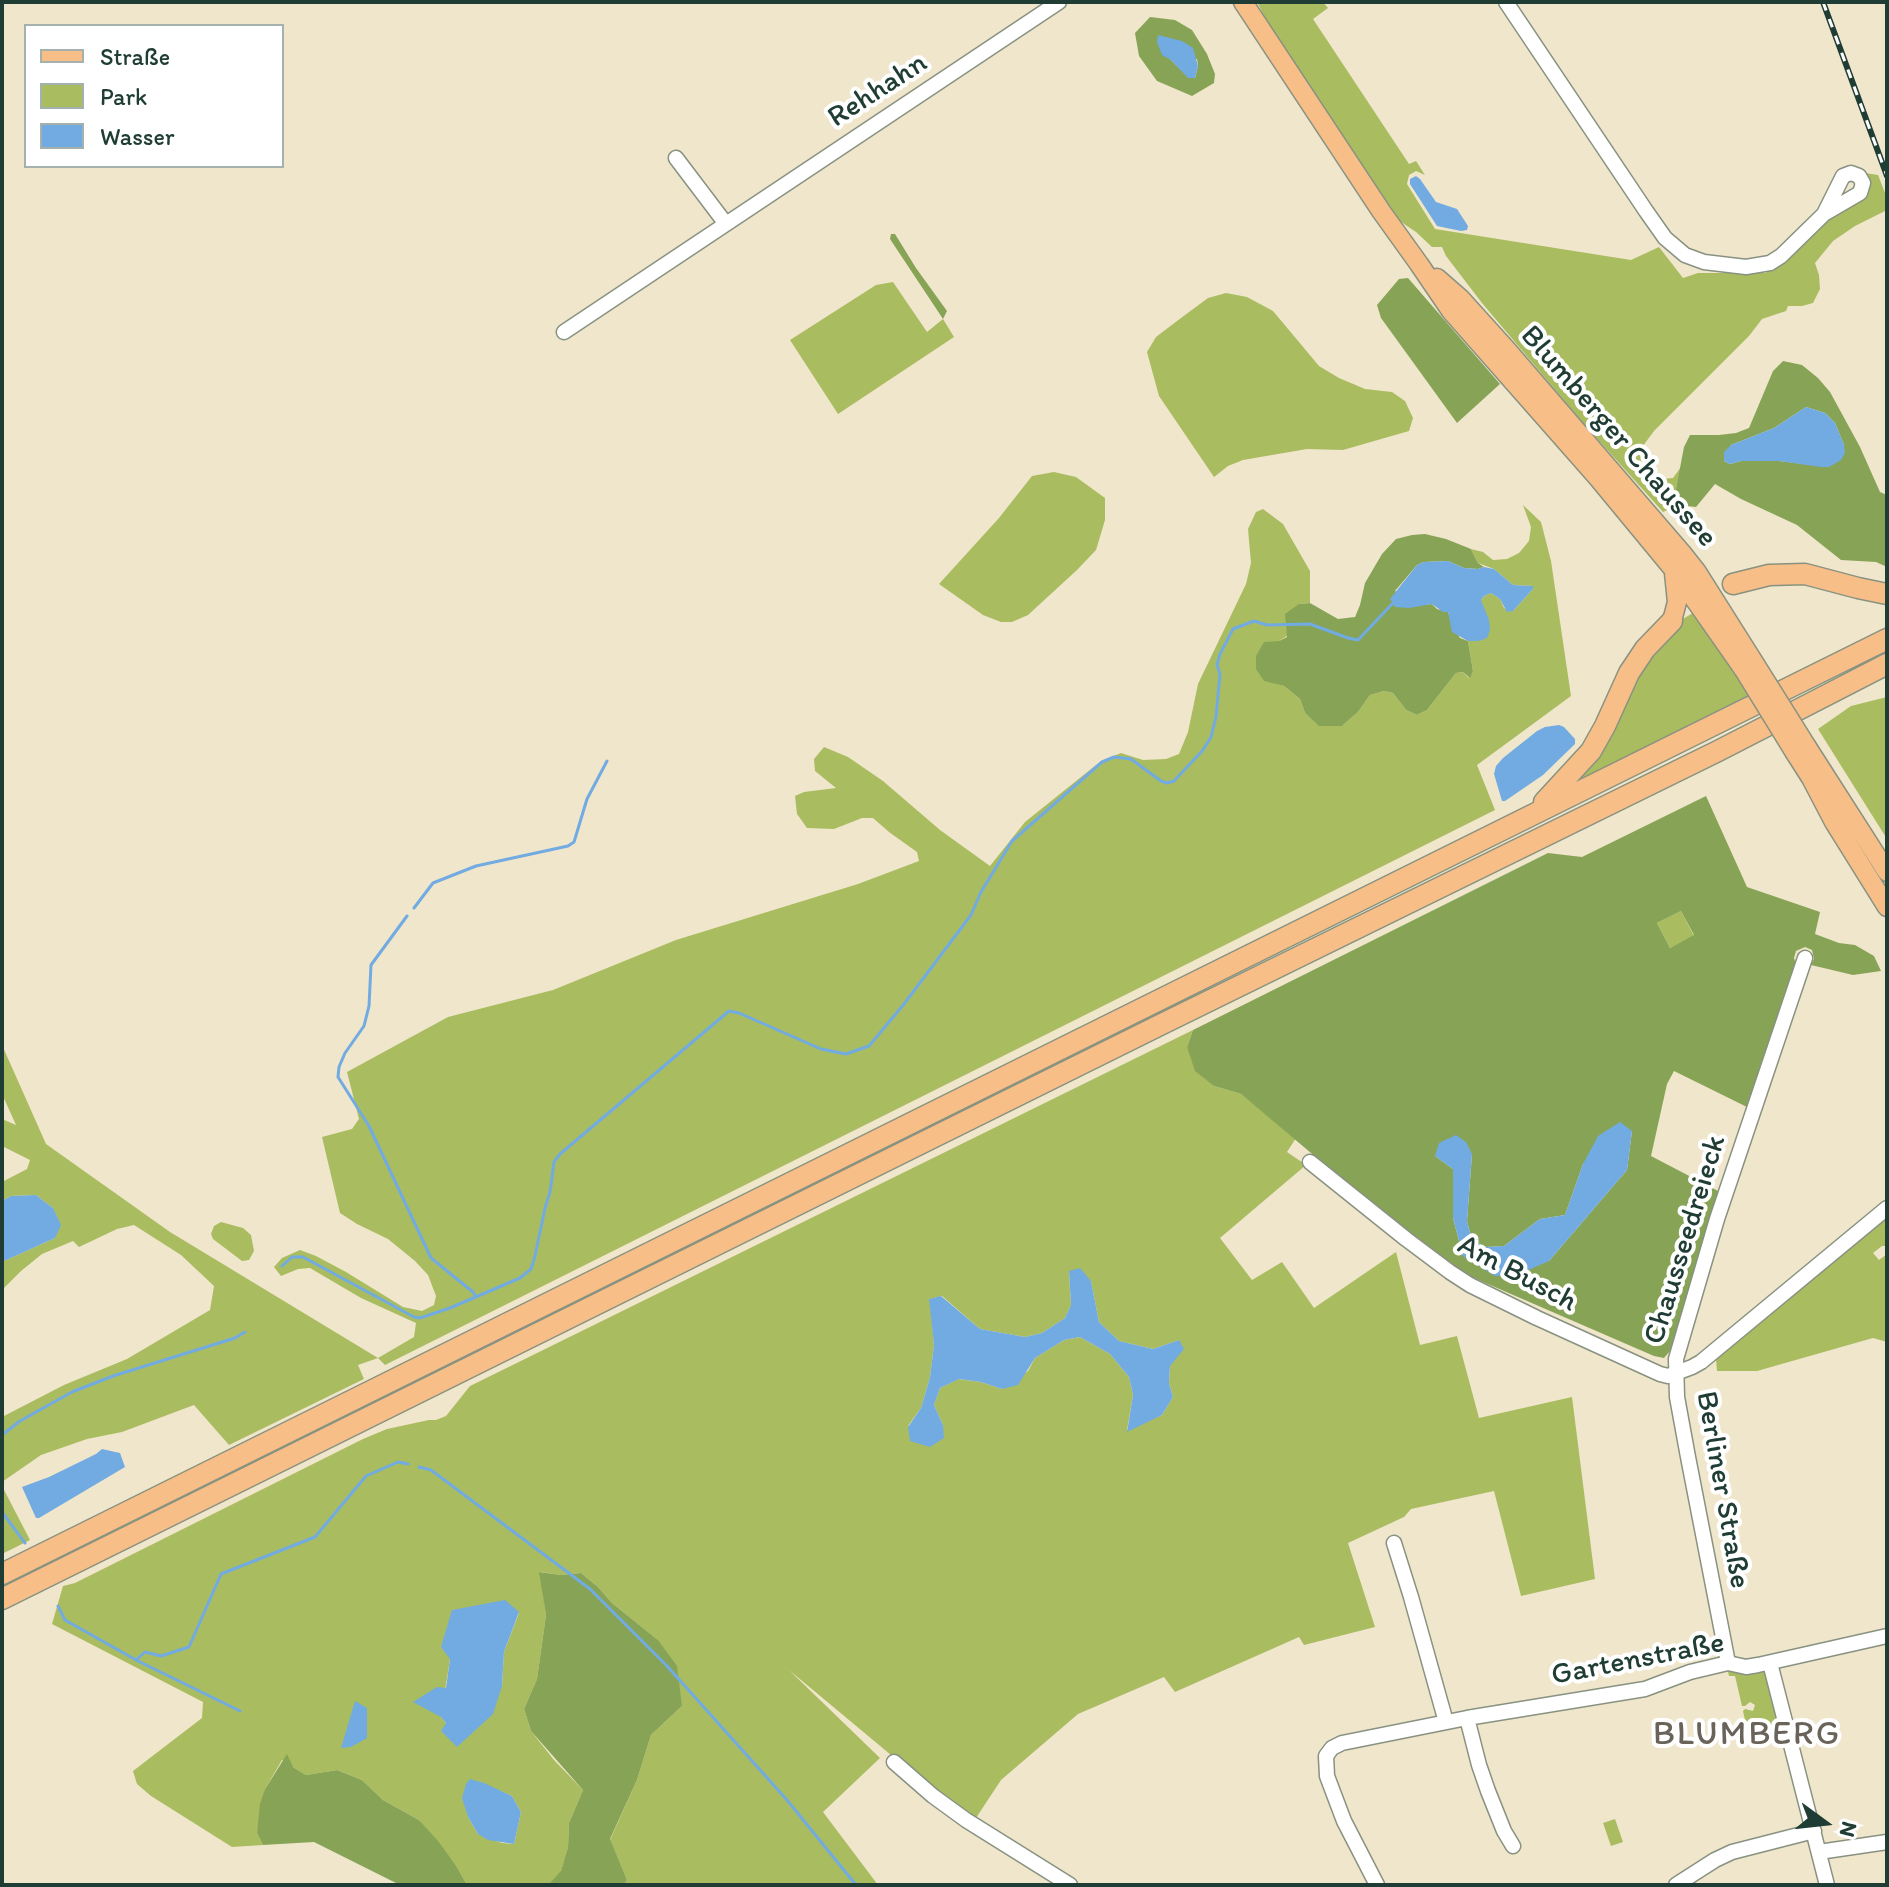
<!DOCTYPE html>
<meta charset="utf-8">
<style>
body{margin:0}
#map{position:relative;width:1889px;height:1887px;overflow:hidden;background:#f0e6cc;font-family:Itim,sans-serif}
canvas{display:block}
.frame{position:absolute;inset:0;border:4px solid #1f3d34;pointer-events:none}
.legend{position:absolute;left:24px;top:24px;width:260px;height:144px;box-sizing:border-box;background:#fff;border:2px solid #a5b1ae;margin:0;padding:10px 14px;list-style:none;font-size:24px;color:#1f3d34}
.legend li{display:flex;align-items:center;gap:16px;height:40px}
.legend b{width:40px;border:2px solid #a5b1ae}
.north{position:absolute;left:1785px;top:1783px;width:80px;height:80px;-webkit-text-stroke:6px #fff;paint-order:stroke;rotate:105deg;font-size:22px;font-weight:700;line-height:32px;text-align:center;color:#1f3d34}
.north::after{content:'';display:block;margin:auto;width:28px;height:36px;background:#1f3d34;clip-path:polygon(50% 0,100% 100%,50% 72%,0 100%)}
</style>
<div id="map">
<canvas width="1889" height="1887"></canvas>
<div class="frame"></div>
<ul class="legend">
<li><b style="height:10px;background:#f7be87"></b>Straße</li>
<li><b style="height:22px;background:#aabc60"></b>Park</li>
<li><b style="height:22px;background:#71abe1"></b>Wasser</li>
</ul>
<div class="north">N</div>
</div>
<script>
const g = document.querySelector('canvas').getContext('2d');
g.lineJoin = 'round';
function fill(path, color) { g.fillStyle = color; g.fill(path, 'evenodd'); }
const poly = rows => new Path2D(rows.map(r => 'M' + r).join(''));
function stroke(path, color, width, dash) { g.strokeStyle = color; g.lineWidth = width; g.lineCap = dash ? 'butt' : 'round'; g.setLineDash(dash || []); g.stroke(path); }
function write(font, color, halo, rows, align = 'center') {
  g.font = font + ' Itim,sans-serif'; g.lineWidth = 8; g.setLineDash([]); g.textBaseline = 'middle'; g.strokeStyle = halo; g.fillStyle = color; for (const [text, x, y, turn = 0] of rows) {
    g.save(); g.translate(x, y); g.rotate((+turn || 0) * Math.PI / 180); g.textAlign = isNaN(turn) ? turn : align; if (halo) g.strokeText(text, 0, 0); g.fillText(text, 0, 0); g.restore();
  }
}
const green = poly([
 [1257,2,1323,2,1328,8,1313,19,1409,164,1416,161,1425,175,1416,171,1409,175,1407,184,1435,229,1631,260,1659,247,1683,278,1698,273,1765,273,1779,267,1796,252,1818,227,1868,188,1865,173,1878,175,1887,198,1887,210,1855,226,1833,241,1815,263,1819,275,1820,289,1813,303,1802,306,1788,306,1786,311,1762,319,1749,336,1654,431,1640,450,1641,461,1650,472,1662,479,1673,478,1681,467,1676,489,1677,505,1663,512,1584,424,1482,303,1446,256,1442,247,1432,247,1416,232,1404,224,1386,208,1284,55],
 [893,282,927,332,943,319,954,337,838,414,790,340,876,285],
 [1226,293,1247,297,1273,311,1319,366,1339,378,1365,389,1392,392,1405,401,1413,418,1409,431,1343,450,1307,449,1243,460,1228,466,1214,477,1159,396,1147,352,1156,337,1181,318,1208,298],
 [1054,472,1076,477,1105,498,1105,520,1096,550,1077,570,1028,615,1012,622,1001,622,983,615,939,584,999,518,1032,476],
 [1523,505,1541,522,1551,561,1571,696,1477,765,1495,810,385,1365,378,1358,358,1365,364,1379,229,1445,194,1405,122,1432,87,1439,41,1455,2,1482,2,1417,64,1385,127,1359,210,1310,214,1286,181,1255,134,1225,117,1229,79,1247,73,1241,42,1254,21,1271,2,1290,2,1262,55,1238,53,1208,36,1195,11,1196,2,1201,2,1182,27,1169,30,1160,2,1146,2,1119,16,1125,2,1094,2,1045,46,1144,170,1232,378,1358,414,1337,416,1323,361,1298,310,1268,298,1269,281,1276,274,1267,282,1258,300,1250,316,1256,346,1272,403,1307,422,1311,434,1305,436,1296,428,1275,415,1261,388,1239,357,1224,340,1213,322,1137,352,1129,359,1119,347,1072,448,1017,553,990,676,940,858,884,919,861,917,852,889,832,873,818,862,818,834,829,807,828,797,814,795,796,804,792,836,788,815,771,814,759,824,747,848,757,883,781,940,830,990,866,1025,822,1101,761,1121,753,1143,760,1166,759,1179,754,1188,732,1198,684,1246,584,1251,563,1248,529,1256,512,1263,509,1283,524,1310,571,1310,603,1299,604,1287,636,1279,641,1264,680,1284,686,1300,699,1305,713,1320,726,1342,726,1358,712,1370,695,1384,691,1393,693,1406,710,1417,715,1427,710,1456,673,1463,672,1469,678,1473,671,1468,641,1479,641,1481,600,1484,596,1491,593,1500,599,1504,608,1513,611,1533,589,1532,586,1513,585,1494,569,1478,563,1471,549,1483,552,1493,560,1507,559,1519,553,1529,541,1531,527],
 [1693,613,1698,613,1750,695,1565,787,1630,678,1681,620],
 [1887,697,1887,839,1818,729,1851,706],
 [1681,911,1694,936,1670,948,1657,923],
 [1193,1030,1187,1047,1214,1086,1241,1094,1296,1138,1287,1152,1306,1165,1220,1238,1252,1280,1282,1262,1314,1308,1396,1252,1420,1345,1457,1336,1479,1418,1572,1397,1595,1579,1521,1596,1494,1491,1411,1509,1404,1517,1348,1543,1375,1627,1304,1645,1299,1637,1175,1692,1164,1677,1078,1714,1001,1780,974,1821,939,1795,789,1670,880,1758,823,1812,878,1885,624,1885,627,1880,610,1840,637,1780,651,1735,682,1706,658,1640,612,1603,598,1587,581,1573,561,1575,540,1572,546,1615,537,1679,524,1709,531,1731,554,1760,583,1790,569,1823,568,1847,561,1872,548,1885,467,1885,457,1867,419,1820,383,1800,362,1780,337,1770,306,1775,282,1760,265,1789,257,1833,263,1845,232,1847,151,1796,137,1784,133,1771,202,1718,203,1702,52,1624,63,1586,75,1583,363,1439,387,1429,429,1420,436,1420,446,1416,470,1386],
 [1069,1272,1091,1281,1099,1322,1119,1341,1153,1349,1179,1340,1170,1366,1169,1383,1173,1397,1162,1415,1127,1430,1133,1395,1129,1377,1110,1354,1080,1337,1064,1340,1035,1358,1028,1371,1002,1389,981,1382,958,1379,940,1388,934,1405,943,1425,908,1426,921,1408,930,1377,934,1345,930,1299,942,1296,980,1329,1025,1337,1042,1333,1065,1318,1071,1305],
 [519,1613,504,1652,502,1686,446,1723,441,1717,450,1659],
 [501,1791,512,1796,521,1812,514,1844,502,1843,478,1834,468,1817],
 [1887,1218,1887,1246,1882,1246,1873,1253,1879,1260,1887,1254,1887,1342,1873,1338,1757,1371,1717,1371,1716,1359],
 [221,1222,243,1228,251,1235,254,1251,249,1260,242,1261,213,1239,211,1234,214,1226],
 [2,1486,30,1540,2,1554],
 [1727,1667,1764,1669,1768,1672,1784,1732,1781,1736,1752,1745,1750,1743,1743,1711,1745,1709,1753,1711,1755,1705,1750,1702,1745,1706,1742,1706,1735,1676,1729,1676],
 [1615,1819,1623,1842,1611,1846,1603,1823]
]);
const forest = poly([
 [1150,17,1175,20,1192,30,1207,54,1215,74,1214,83,1192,96,1157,81,1139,56,1135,33],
 [1197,59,1198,66,1195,78,1188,77,1171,60],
 [891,234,895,234,916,268,947,311,943,319,890,239],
 [1408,278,1500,384,1457,423,1381,318,1377,305,1399,279],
 [1783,361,1802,365,1818,378,1830,392,1860,447,1880,492,1887,495,1887,567,1876,562,1841,560,1797,525,1741,499,1715,484,1696,507,1677,505,1676,489,1684,447,1690,435,1719,435,1736,433,1749,428,1773,371],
 [1806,407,1825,413,1835,423,1844,445,1829,467,1779,461,1741,461,1730,464,1724,461,1731,445,1774,428],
 [1425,534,1446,539,1471,549,1478,563,1484,567,1478,569,1464,568,1448,561,1424,562,1417,565,1395,591,1422,605,1432,604,1437,609,1448,612,1452,625,1460,638,1468,641,1473,671,1470,678,1463,672,1456,673,1427,710,1417,715,1406,710,1393,693,1384,691,1370,695,1358,712,1342,726,1319,726,1305,713,1300,699,1284,686,1264,681,1256,669,1256,656,1264,642,1279,641,1287,637,1285,614,1299,604,1310,603,1338,619,1355,617,1360,605,1365,583,1382,554,1396,539,1412,535],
 [1706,796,1747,887,1820,912,1815,934,1839,943,1855,945,1874,956,1881,971,1853,975,1811,965,1814,959,1812,950,1805,947,1796,951,1794,958,1796,964,1749,1108,1674,1071,1667,1084,1651,1156,1718,1191,1670,1351,1664,1358,1654,1356,1444,1265,1241,1094,1214,1086,1195,1071,1187,1047,1193,1030,1548,853,1582,857],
 [1681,911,1694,935,1670,948,1657,923],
 [1632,1131,1627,1170,1549,1261,1463,1256,1453,1218,1453,1169,1435,1156,1472,1154,1467,1221,1472,1240,1486,1247,1504,1246,1540,1219,1565,1215,1583,1164],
 [539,1572,561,1575,581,1573,598,1587,612,1603,658,1640,677,1666,682,1706,651,1735,637,1780,610,1839,627,1880,624,1885,548,1885,561,1871,568,1847,569,1823,583,1790,531,1731,524,1709,537,1679,546,1615],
 [287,1754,293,1767,306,1775,337,1770,362,1780,383,1800,419,1820,438,1841,457,1867,467,1885,400,1885,314,1842,263,1845,257,1833,260,1804,265,1789]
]);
const water = poly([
 [1158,35,1182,41,1193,48,1198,66,1195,78,1188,78,1171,60,1162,55,1157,42],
 [1416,176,1420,179,1436,202,1457,209,1468,226,1467,230,1461,231,1437,226,1410,184,1410,179],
 [1806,407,1825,413,1835,423,1844,445,1845,453,1841,460,1829,467,1821,467,1779,461,1741,461,1730,464,1724,461,1724,452,1731,445,1774,428],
 [1448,561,1464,568,1478,569,1484,567,1494,569,1513,585,1533,586,1533,589,1513,611,1507,612,1500,599,1491,593,1484,596,1481,600,1489,620,1490,630,1487,638,1479,641,1468,641,1452,632,1448,612,1443,612,1432,604,1409,608,1395,607,1390,599,1417,565,1424,562],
 [1559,725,1564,727,1575,739,1575,744,1543,775,1505,801,1502,801,1494,774,1496,766,1503,758,1537,731,1545,727],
 [1620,1122,1632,1131,1627,1170,1549,1261,1517,1275,1495,1276,1463,1256,1453,1218,1453,1169,1435,1156,1439,1143,1456,1135,1466,1142,1472,1154,1467,1221,1472,1240,1486,1247,1504,1246,1540,1219,1565,1215,1583,1164,1598,1136],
 [36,1195,53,1208,61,1225,55,1238,2,1262,2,1201,11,1196],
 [1080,1268,1091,1281,1099,1322,1119,1341,1153,1349,1179,1340,1184,1349,1170,1366,1169,1383,1173,1397,1162,1415,1127,1432,1133,1395,1129,1377,1110,1354,1080,1337,1064,1340,1035,1358,1018,1385,1002,1389,981,1382,959,1379,940,1388,934,1405,943,1425,944,1438,930,1447,910,1441,908,1427,921,1408,930,1377,934,1345,929,1299,941,1296,980,1329,1025,1337,1042,1333,1065,1318,1071,1305,1069,1271],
 [102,1449,120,1453,125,1467,39,1518,36,1518,22,1487,49,1477,96,1454],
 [505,1600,519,1612,504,1652,502,1686,493,1714,457,1747,441,1731,446,1723,441,1717,413,1702,437,1687,446,1688,450,1659,441,1647,452,1610],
 [355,1701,367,1708,367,1738,351,1747,341,1748],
 [470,1779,484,1783,512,1796,521,1812,514,1844,488,1840,478,1834,468,1817,462,1798,466,1784]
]);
const stream = poly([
 [414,908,433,883,476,866,568,846,574,842,587,799,607,761],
 [407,916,371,965,369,1006,364,1026,345,1053,339,1067,338,1077,369,1126,431,1258,473,1292,476,1297],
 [282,1266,292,1257,303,1257,414,1317,420,1318,450,1308,520,1278,531,1269,535,1256,545,1208,550,1192,554,1162,560,1154,729,1011,739,1013,821,1049,846,1054,869,1046,904,1004,971,915,981,892,1012,841,1102,762,1114,757,1131,759,1161,781,1167,783,1174,781,1203,750,1211,737,1216,717,1220,674,1217,665,1220,654,1233,629,1254,621,1267,625,1310,624,1348,638,1358,640,1393,603],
 [2,1435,20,1421,72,1392,113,1376,235,1338,245,1332],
 [419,1467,431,1470,590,1589,667,1666,787,1800,856,1885],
 [2,1512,25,1543],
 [58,1606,65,1620,136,1660,240,1711],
 [136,1660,145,1652,161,1656,189,1647,221,1574,315,1537,366,1476,398,1462,408,1464]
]);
const minor = poly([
 [1506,2,1646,211,1665,238,1685,255,1704,262,1746,267,1770,263,1781,256,1824,214,1860,193,1863,183,1859,176,1851,173,1843,176,1824,214],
 [676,158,726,224],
 [564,332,1059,2],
 [1310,1162,1406,1239,1450,1272,1470,1285,1537,1318,1660,1374,1668,1376,1692,1367,1701,1362,1887,1208],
 [1394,1543,1411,1597,1446,1722],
 [1728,1663,1688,1457,1677,1397,1676,1359,1717,1219,1805,958],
 [1770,1663,1827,1885],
 [1467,1718,1479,1765,1488,1791,1504,1831,1513,1846],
 [894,1762,933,1796,966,1820,1070,1885],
 [1819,1852,1887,1842],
 [1377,1885,1344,1821,1327,1776,1326,1756,1332,1748,1342,1743,1467,1718,1645,1689,1690,1672,1728,1663,1746,1667,1758,1665,1887,1636],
 [1676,1885,1715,1860,1732,1852,1814,1831]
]);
const major = poly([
 [1243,2,1381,211,1419,264,1451,311,1598,478,1674,570,1744,670],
 [1437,278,1461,299,1508,351,1682,553,1697,572,1755,664],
 [1672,621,1677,602,1674,573],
 [1807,747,1887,872],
 [1795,753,1811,778,1834,822,1887,907]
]);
const highway = poly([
 [1733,584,1769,575,1805,574,1858,588,1887,594],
 [1544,802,1591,751,1605,726,1629,673,1645,649,1672,621],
 [2,1574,1887,639],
 [2,1599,1164,1023,1718,751,1887,664]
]);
const rail = poly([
 [1823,2,1887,176]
]);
const majorBridge = poly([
 [1755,664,1807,747],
 [1744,670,1795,753]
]);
const streetNames = [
 ["Rehhahn",878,91,-33],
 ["Blumberger Chaussee",1618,437,49],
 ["Chausseedreieck",1686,1240,-73],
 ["Am Busch",1517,1274,28],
 ["Berliner Straße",1722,1490,80],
 ["Gartenstraße",1638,1660,-11]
];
const quarterNames = [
 ["BLUMBERG",1747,1735]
];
fill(green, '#aabc60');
fill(forest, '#87a456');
fill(water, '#71abe1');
stroke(stream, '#71abe1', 3);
stroke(minor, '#889280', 17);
stroke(major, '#889280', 21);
stroke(highway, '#889280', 23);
stroke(minor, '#fff', 14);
stroke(major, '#f7be87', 18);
stroke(highway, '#f7be87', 20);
stroke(rail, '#1f3d34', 6);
stroke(rail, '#fff', 3, [9]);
stroke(majorBridge, '#889280', 21, []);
stroke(majorBridge, '#f7be87', 18);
write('30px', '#1f3d34', '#fff', streetNames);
g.letterSpacing = '2px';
write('34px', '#69635a', '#fff', quarterNames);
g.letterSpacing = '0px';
</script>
